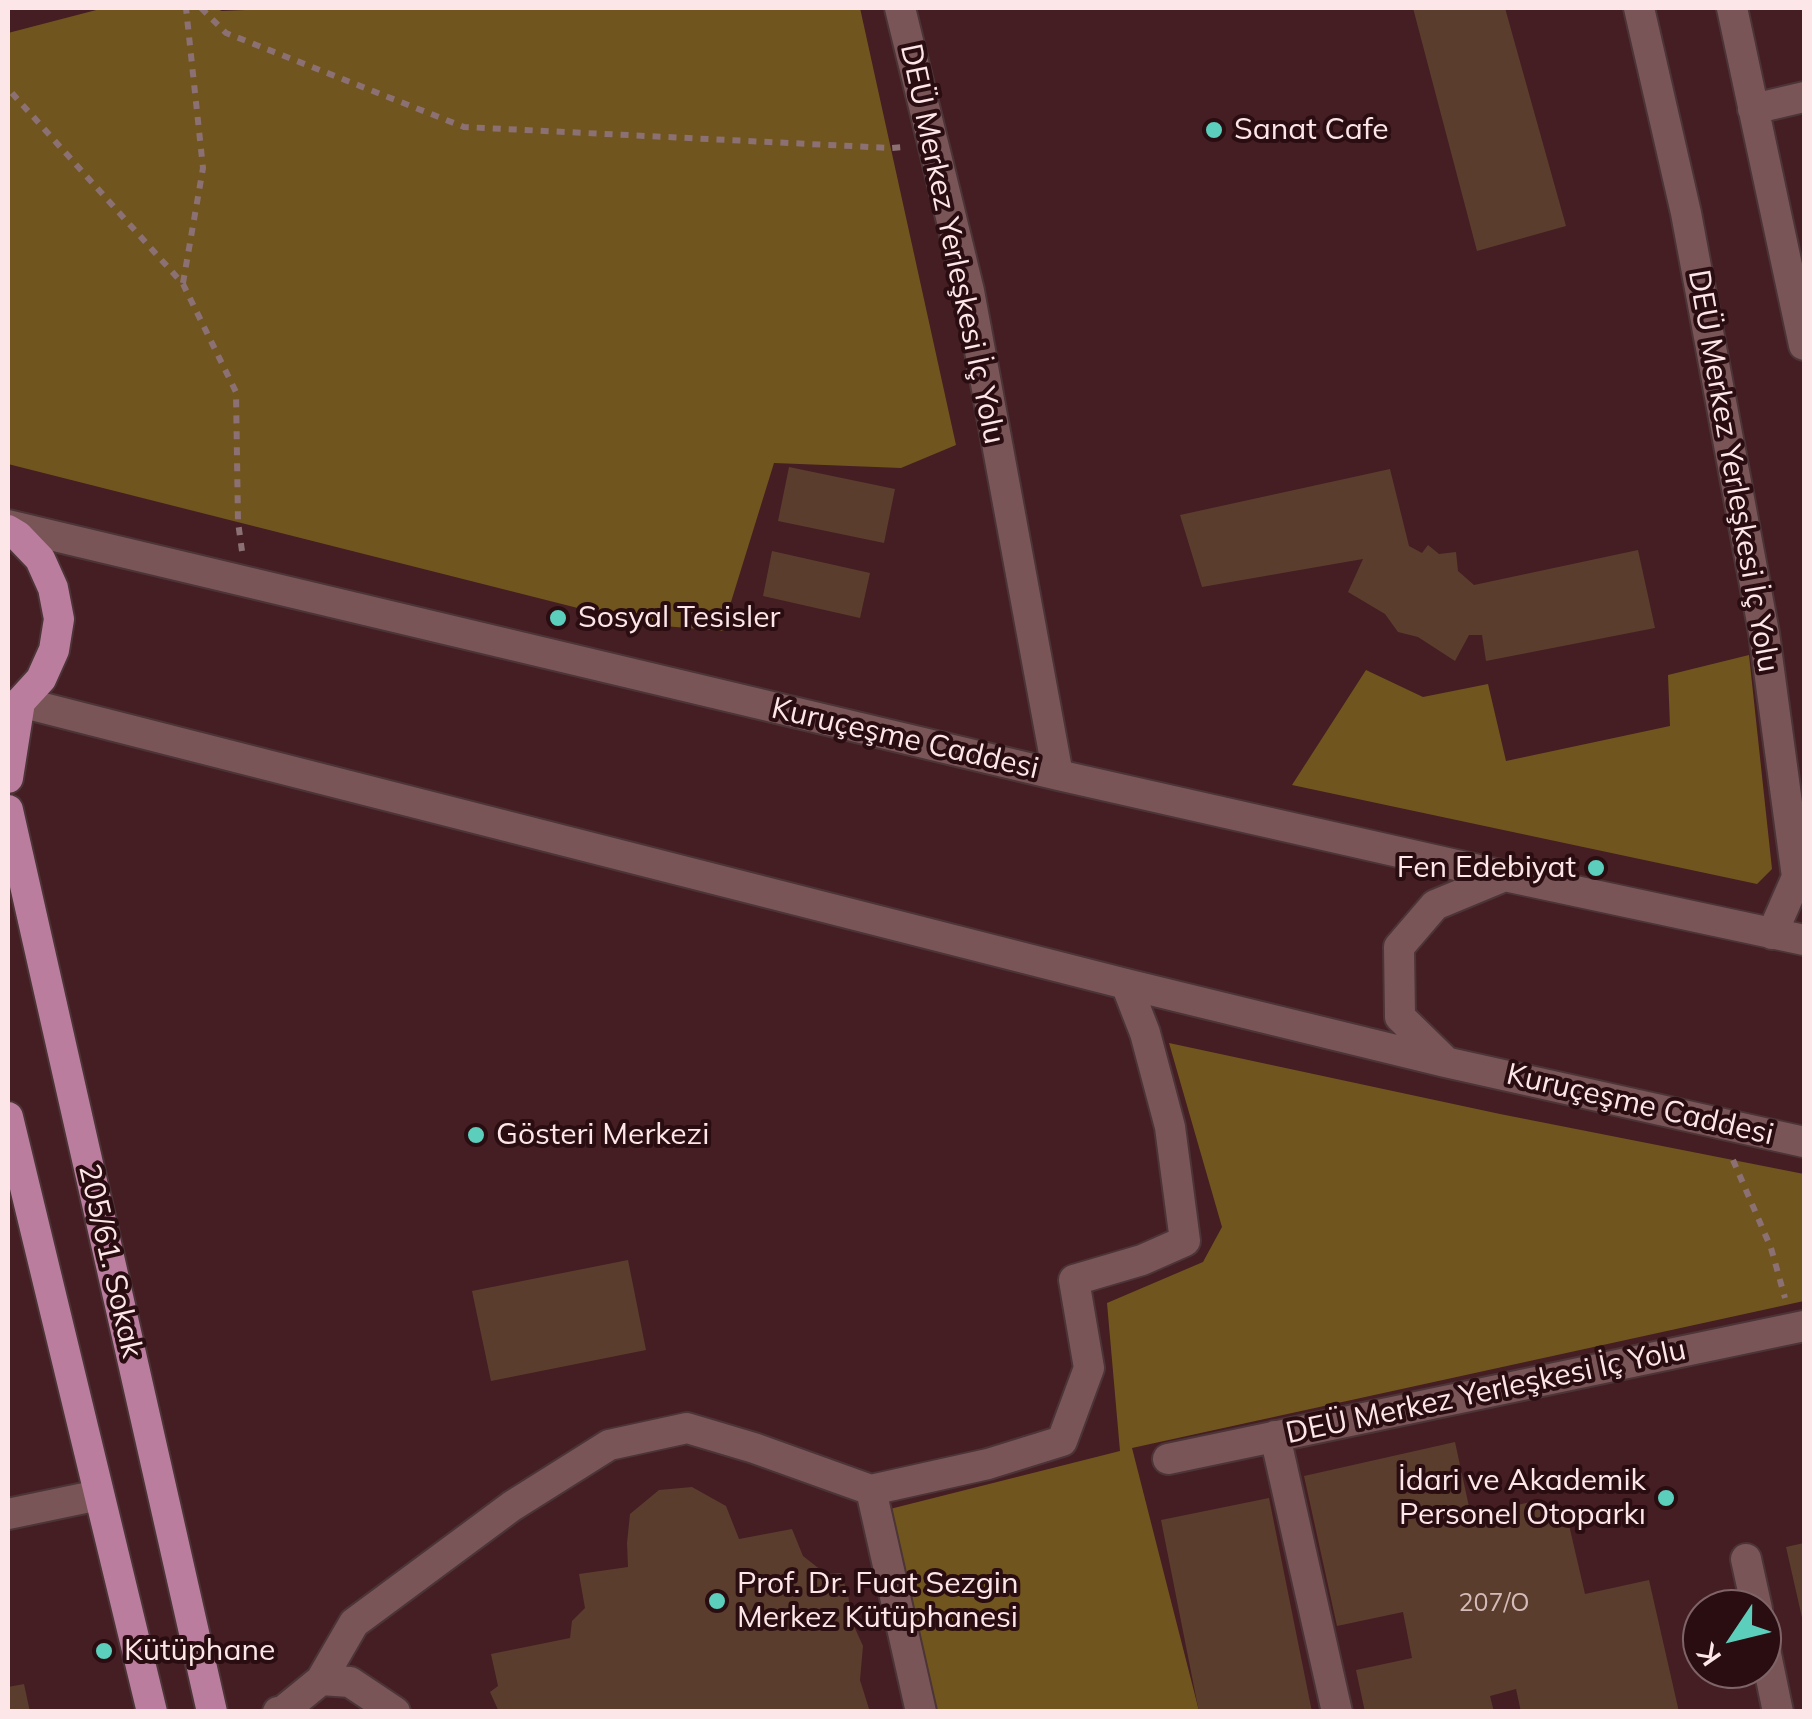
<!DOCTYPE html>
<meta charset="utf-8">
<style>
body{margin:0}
#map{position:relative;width:1812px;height:1719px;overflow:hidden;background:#35171a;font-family:Mulish,sans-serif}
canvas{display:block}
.frame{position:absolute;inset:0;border:10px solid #fce6e7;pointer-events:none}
.north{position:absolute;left:1682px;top:1589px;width:100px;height:100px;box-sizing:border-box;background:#2a0d11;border:2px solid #7e6467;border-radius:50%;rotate:235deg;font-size:28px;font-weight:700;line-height:40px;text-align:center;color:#fce6e7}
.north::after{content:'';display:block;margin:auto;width:35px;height:45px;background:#5bcebc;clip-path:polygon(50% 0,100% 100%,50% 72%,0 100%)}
</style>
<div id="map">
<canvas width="1812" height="1719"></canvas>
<div class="frame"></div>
<div class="north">K</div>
</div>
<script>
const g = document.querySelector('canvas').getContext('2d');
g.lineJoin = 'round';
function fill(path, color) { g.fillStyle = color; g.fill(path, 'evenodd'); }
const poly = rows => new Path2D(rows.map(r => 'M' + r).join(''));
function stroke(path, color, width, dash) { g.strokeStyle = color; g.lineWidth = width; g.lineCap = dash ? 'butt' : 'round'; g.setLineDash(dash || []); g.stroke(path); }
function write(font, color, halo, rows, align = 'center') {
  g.font = font + ' Mulish,sans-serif'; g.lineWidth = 8; g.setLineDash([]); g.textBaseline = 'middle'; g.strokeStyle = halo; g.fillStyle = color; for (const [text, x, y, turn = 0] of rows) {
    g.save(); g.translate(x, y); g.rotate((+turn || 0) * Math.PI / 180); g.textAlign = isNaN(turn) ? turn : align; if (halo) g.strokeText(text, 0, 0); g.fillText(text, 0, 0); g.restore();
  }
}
const built = poly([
 [8,8,1804,8,1804,1711,8,1712],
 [1702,1609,1762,1609,1762,1669,1702,1669]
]);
const forest = poly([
 [104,8,214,8,222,11,293,8,860,8,956,445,901,468,774,463,722,631,641,624,8,464,8,33],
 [1749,655,1772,869,1757,884,1292,785,1366,670,1423,697,1488,684,1506,761,1670,726,1668,675],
 [1169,1043,1500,1114,1804,1174,1804,1301,1132,1448,1199,1711,937,1711,886,1510,1120,1451,1107,1303,1203,1262,1222,1227]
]);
const building = poly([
 [1413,8,1505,8,1566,226,1477,251],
 [789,467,895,489,884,543,778,521],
 [1390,469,1409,546,1422,553,1428,545,1439,554,1456,552,1458,571,1474,585,1638,550,1655,628,1486,661,1482,635,1469,635,1455,661,1418,637,1398,632,1385,614,1348,592,1363,559,1202,587,1180,515],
 [772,551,870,573,860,618,763,596],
 [628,1260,646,1350,491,1381,472,1291],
 [1455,1442,1471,1516,1530,1502,1532,1510,1544,1508,1557,1518,1559,1527,1569,1525,1585,1594,1649,1580,1679,1712,1521,1712,1516,1689,1490,1696,1494,1712,1365,1712,1356,1670,1412,1658,1403,1612,1337,1626,1304,1476],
 [692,1487,726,1506,739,1539,792,1529,803,1556,826,1574,841,1573,848,1595,853,1624,863,1646,860,1680,870,1712,499,1712,490,1692,498,1686,491,1654,570,1638,572,1621,585,1608,579,1574,628,1567,627,1543,630,1514,659,1490],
 [1269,1498,1312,1712,1199,1712,1161,1520],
 [1804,1543,1804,1622,1803,1622,1786,1547],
 [24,1684,30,1712,8,1712,8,1687]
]);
const path = poly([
 [201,8,226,33,464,127,891,148,902,147],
 [12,93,183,284,236,392,238,522,242,551],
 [183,283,203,168,186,8],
 [1733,1160,1771,1248,1785,1298]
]);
const minor = poly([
 [900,8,969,291,1058,775],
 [1639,8,1686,213,1764,633,1797,877,1772,934],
 [1732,8,1804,345],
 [1753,109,1804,97],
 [8,525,1058,775,1505,876,1804,940],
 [20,702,1126,984,1445,1062,1804,1142],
 [1444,1060,1400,1017,1399,947,1435,905,1505,876],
 [1275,1436,1337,1712],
 [1168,1459,1804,1326],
 [871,1490,988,1464,1062,1441,1089,1368,1074,1280,1142,1260,1185,1241,1170,1127,1145,1033,1126,984],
 [8,1514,99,1495],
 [1746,1559,1757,1609],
 [1762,1635,1778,1712],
 [321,1680,354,1623,512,1506,609,1445,687,1428,754,1448,871,1490,921,1712],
 [278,1712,283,1711,321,1680,350,1682,395,1712]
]);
const major = poly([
 [8,530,18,536,40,559,53,588,59,619,54,650,41,679,20,702,8,710],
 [8,778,20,702],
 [8,810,212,1712],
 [8,1117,152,1712]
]);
const markers = [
 [1214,130,10,"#5bcebc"],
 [558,618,10,"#5bcebc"],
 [1596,868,10,"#5bcebc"],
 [476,1135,10,"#5bcebc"],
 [1666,1498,10,"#5bcebc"],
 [717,1601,10,"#5bcebc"],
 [104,1651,10,"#5bcebc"]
];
const numberNames = [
 ["207/O",1494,1603]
];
const poiNames = [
 ["Sanat Cafe",1234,130],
 ["Sosyal Tesisler",578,618],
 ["Fen Edebiyat",1576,868,"right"],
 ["Gösteri Merkezi",496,1135],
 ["İdari ve Akademik",1646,1481,"right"],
 ["Personel Otoparkı",1646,1515,"right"],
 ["Prof. Dr. Fuat Sezgin",737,1584],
 ["Merkez Kütüphanesi",737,1618],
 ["Kütüphane",124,1651]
];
const streetNames = [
 ["DEÜ Merkez Yerleşkesi İç Yolu",952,244,78],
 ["DEÜ Merkez Yerleşkesi İç Yolu",1733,471,80],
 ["Kuruçeşme Caddesi",905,739,13],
 ["Kuruçeşme Caddesi",1640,1105,13],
 ["205/61. Sokak",110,1261,77],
 ["DEÜ Merkez Yerleşkesi İç Yolu",1486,1392,-12]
];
fill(built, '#441e23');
fill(forest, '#71551e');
fill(building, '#5b3d2e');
stroke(minor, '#4c3437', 34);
stroke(major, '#4c3437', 34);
stroke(path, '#8b7173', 6, [8, 8]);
stroke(minor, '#795558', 30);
stroke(major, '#bb7d9d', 30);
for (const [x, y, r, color] of markers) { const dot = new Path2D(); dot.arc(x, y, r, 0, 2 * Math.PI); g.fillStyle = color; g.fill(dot); stroke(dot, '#2a0d11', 4); }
write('25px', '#d4bcb9', null, numberNames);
write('30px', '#fce6e7', '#2a0d11', poiNames, 'left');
write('30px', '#fce6e7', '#2a0d11', streetNames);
</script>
